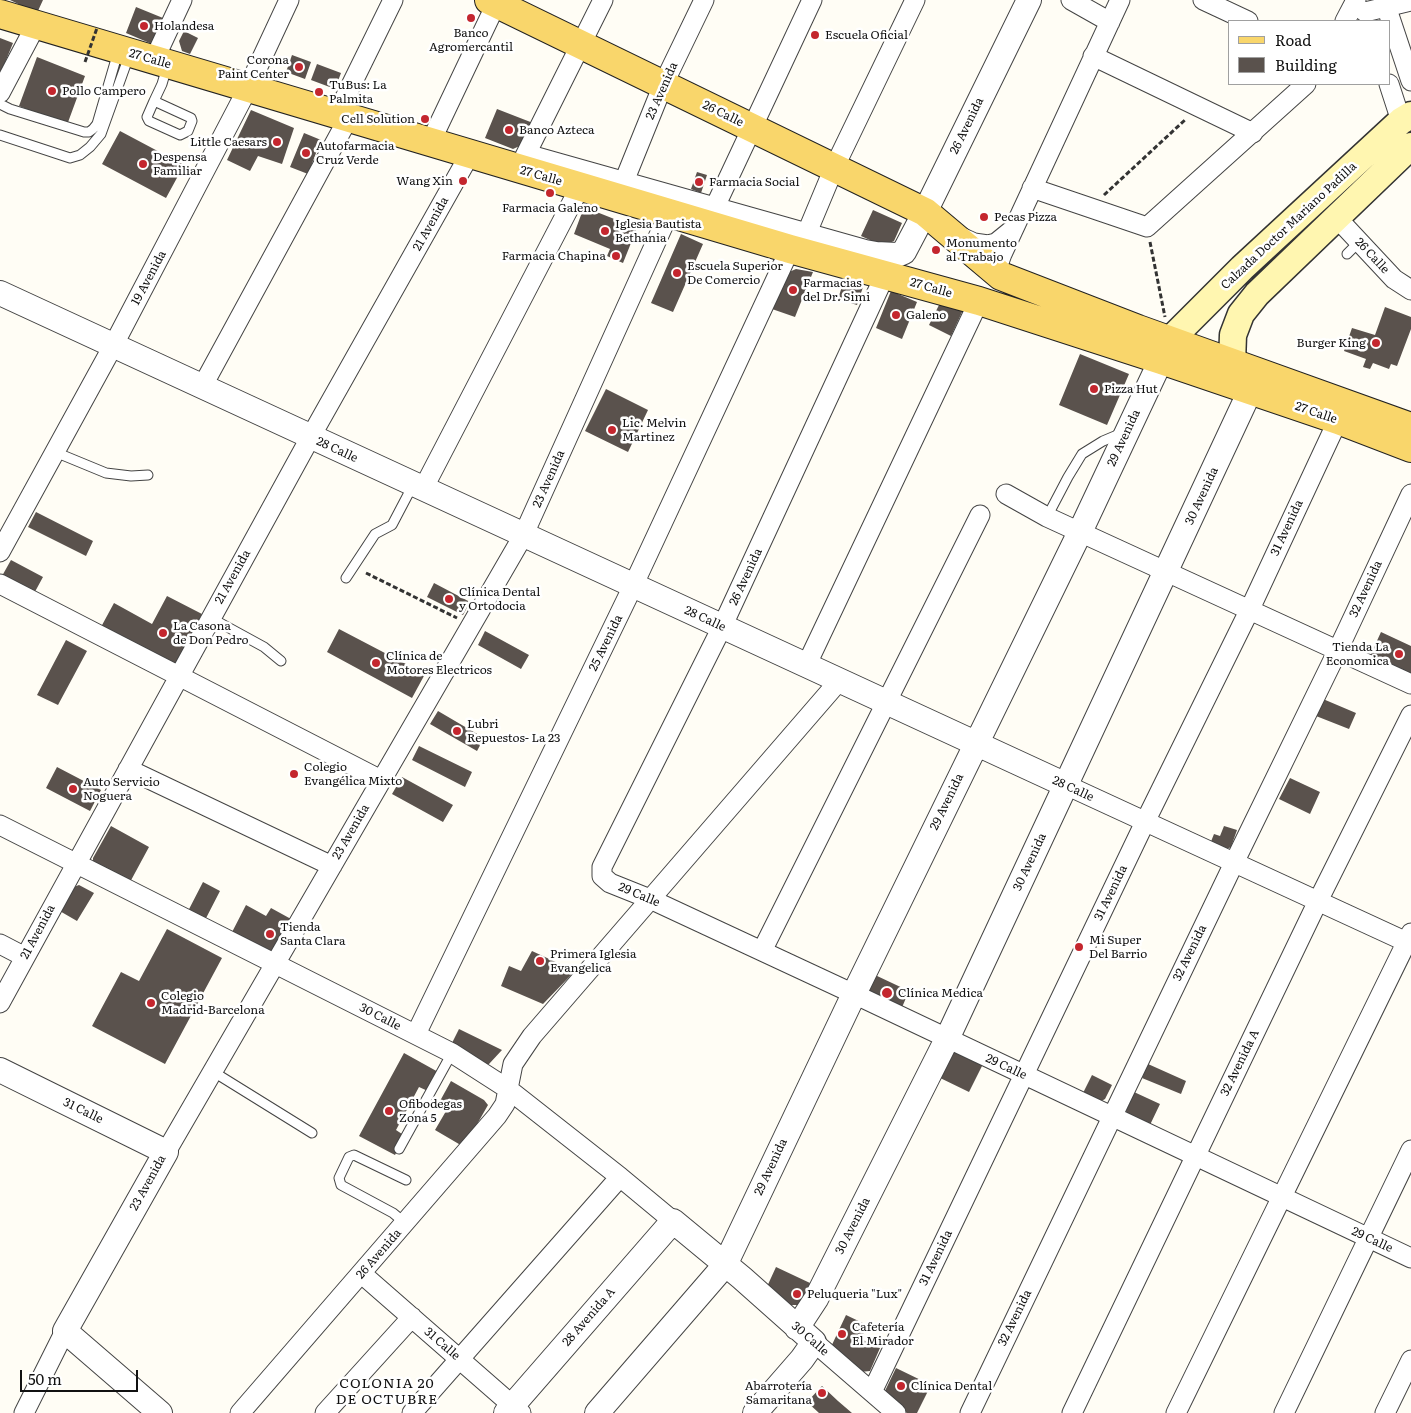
<!DOCTYPE html>
<meta charset="utf-8">
<style>
body{margin:0}
#map{position:relative;width:1411px;height:1413px;overflow:hidden;background:#fffdf5;font-family:Literata,serif}
canvas{display:block}
.legend{position:absolute;left:1228px;top:20px;width:162px;height:65px;box-sizing:border-box;background:#fff;border:1px solid #a0a0a0;margin:0;padding:6px 9px;list-style:none;font-size:15px;color:#111}
.legend li{display:flex;align-items:center;gap:10px;height:25px}
.legend b{width:25px;border:1px solid #a0a0a0}
.scale{position:absolute;left:20px;top:1370px;width:118px;height:22px;box-sizing:border-box;border:2px solid #111;border-top:0;padding-left:6px;font-size:15px;line-height:18px;white-space:nowrap;color:#111;-webkit-text-stroke:4px #fff;paint-order:stroke}
</style>
<div id="map">
<canvas width="1411" height="1413"></canvas>
<ul class="legend">
<li><b style="height:6px;background:#f9d66b"></b>Road</li>
<li><b style="height:14px;background:#5a524d"></b>Building</li>
</ul>
<div class="scale">50 m</div>
</div>
<script>
const g = document.querySelector('canvas').getContext('2d');
g.lineJoin = 'round';
function fill(path, color) { g.fillStyle = color; g.fill(path, 'evenodd'); }
const poly = rows => new Path2D(rows.map(r => 'M' + r).join(''));
function stroke(path, color, width, dash) { g.strokeStyle = color; g.lineWidth = width; g.lineCap = dash ? 'butt' : 'round'; g.setLineDash(dash || []); g.stroke(path); }
function write(font, color, halo, rows, align = 'center') {
  g.font = font + ' Literata,serif'; g.lineWidth = 5; g.setLineDash([]); g.textBaseline = 'middle'; g.strokeStyle = halo; g.fillStyle = color; for (const [text, x, y, turn = 0] of rows) {
    g.save(); g.translate(x, y); g.rotate((+turn || 0) * Math.PI / 180); g.textAlign = isNaN(turn) ? turn : align; if (halo) g.strokeText(text, 0, 0); g.fillText(text, 0, 0); g.restore();
  }
}
const building = poly([
 [10,0,43,0,37,13],
 [136,7,163,18,152,44,126,33],
 [184,31,198,38,190,54,182,51,179,41],
 [0,38,13,43,0,75],
 [292,55,311,62,305,79,286,72],
 [37,57,85,76,67,125,19,106],
 [317,64,341,73,335,89,311,80],
 [497,109,533,123,524,144,513,149,485,138],
 [251,110,294,128,282,164,258,156,250,171,227,160],
 [120,131,184,165,166,198,102,164],
 [304,133,321,140,308,174,290,167],
 [697,172,707,175,701,193,691,189],
 [584,207,637,228,623,263,607,256,610,249,574,234],
 [873,210,902,223,894,241,883,246,861,236],
 [681,234,703,244,673,312,651,303],
 [796,269,813,272,795,317,772,309,789,272],
 [844,280,863,287,857,305,838,299],
 [891,291,917,302,902,339,876,328],
 [942,299,963,310,951,336,929,325],
 [1385,307,1411,317,1411,329,1397,366,1391,364,1389,369,1373,363,1370,369,1363,367,1366,359,1344,351,1352,328,1375,335],
 [1080,354,1129,374,1107,425,1059,405],
 [606,389,648,410,628,452,585,431],
 [36,512,93,541,86,556,28,527],
 [11,560,43,577,31,599,2,576],
 [434,583,470,602,463,615,427,597],
 [167,596,202,614,177,661,173,665,101,627,114,603,152,624],
 [339,629,425,674,412,698,327,652],
 [485,631,529,655,521,669,478,645],
 [1381,632,1411,646,1411,674,1370,656],
 [66,640,87,651,58,705,37,695],
 [1323,699,1356,713,1349,729,1316,716],
 [438,711,484,738,477,751,430,724],
 [419,746,472,772,465,787,412,760],
 [57,767,101,790,90,811,46,788],
 [402,777,453,805,443,822,392,794],
 [1290,778,1320,792,1310,814,1279,799],
 [111,826,149,847,129,884,93,865,93,858],
 [1224,826,1237,830,1231,847,1225,850,1210,844,1214,834,1220,836],
 [203,882,220,891,203,924,186,915],
 [79,885,94,893,77,921,58,910,71,888],
 [246,905,266,916,271,908,291,919,269,959,229,938],
 [167,929,222,958,165,1064,92,1026,121,972,139,981],
 [532,951,575,971,543,1004,501,986,509,966,521,971],
 [875,975,909,991,900,1012,865,996],
 [459,1029,502,1050,489,1064,482,1065,449,1049],
 [950,1044,984,1062,969,1092,934,1075],
 [404,1053,440,1073,430,1092,419,1087,396,1130,405,1136,395,1155,359,1136],
 [1148,1064,1186,1081,1181,1094,1142,1078],
 [1092,1075,1112,1085,1105,1099,1098,1103,1082,1095],
 [451,1081,484,1100,488,1105,464,1147,435,1130,449,1106,440,1101],
 [1134,1092,1160,1104,1149,1127,1128,1118,1126,1111],
 [776,1267,810,1283,801,1305,783,1305,765,1291],
 [846,1315,867,1325,861,1339,880,1348,870,1371,860,1372,830,1349],
 [896,1368,931,1385,917,1413,907,1413,884,1393],
 [822,1386,838,1401,852,1413,819,1413,807,1402]
]);
const path = poly([
 [1104,195,1186,119],
 [1150,242,1165,317],
 [366,573,457,618]
]);
const service = poly([
 [154,101,191,118,192,121,188,131,180,135,149,121,147,117,154,101,162,84,167,67],
 [0,104,10,109,84,132,89,132,93,129,97,124,118,52],
 [0,135,70,158,80,155,90,147,101,134,129,56],
 [1347,254,1359,242],
 [55,452,106,473,131,476,148,475],
 [1047,517,1068,477,1082,454,1103,441,1122,433],
 [346,578,375,534,392,525,413,485],
 [211,618,264,647,281,661],
 [212,1071,312,1133],
 [399,1149,452,1053],
 [405,1223,393,1213,341,1185,339,1178,349,1157,354,1155,406,1180]
]);
const minor = poly([
 [1071,0,1110,22],
 [1203,0,1248,21],
 [1384,0,1411,81],
 [1365,12,1411,1],
 [1345,21,1356,0],
 [1093,56,1253,133],
 [154,60,182,0],
 [1389,84,1401,121],
 [0,93,36,25],
 [337,114,393,0],
 [431,141,498,0],
 [525,156,603,0],
 [623,184,663,85,704,0],
 [1032,188,1147,227,1306,84],
 [714,209,812,0],
 [1337,218,1394,279,1411,290],
 [806,235,834,168,915,0],
 [961,237,974,243,988,245,996,243,1012,230],
 [885,275,722,627,602,867,602,876,610,883,650,899,854,994,1411,1258],
 [1001,276,998,265,1002,254,1120,0],
 [202,387,349,117],
 [423,489,580,187],
 [1006,494,1047,517,1411,684],
 [0,552,113,346,248,88,289,0],
 [0,584,381,780],
 [806,666,979,301],
 [128,769,332,866],
 [1066,785,1411,944],
 [0,825,452,1053,508,1089,620,1177,673,1221],
 [0,944,25,957],
 [762,951,980,515],
 [0,1003,310,438,470,154],
 [416,1034,633,586,790,249],
 [166,1152,523,536,669,213],
 [362,1274,521,1413],
 [814,1342,896,1413],
 [872,1392,1145,822,1249,611,1338,420],
 [24,1413,65,1331],
 [240,1413,497,1116,505,1104,513,1064,532,1036,839,681],
 [325,1413,412,1317],
 [412,1413,620,1177],
 [970,1413,1234,863,1337,652,1411,494],
 [1072,1413,1318,901,1411,715],
 [1176,1413,1411,933],
 [1284,1413,1411,1150],
 [1385,1413,1411,1360]
]);
const tertiary = poly([
 [528,157,865,252,876,254,897,255,904,252,925,212,1029,0],
 [0,293,1066,785],
 [0,1070,166,1152,65,1331,160,1413],
 [797,1328,816,1299,947,1039,1250,391],
 [506,1413,673,1221,742,1278,814,1342,802,1359,755,1413],
 [597,1413,725,1265,854,994,1080,532,1161,360]
]);
const secondary = poly([
 [1161,360,1170,340,1242,268,1401,121,1411,115],
 [1242,380,1232,363,1233,335,1241,314,1257,294,1411,146]
]);
const primary = poly([
 [489,0,925,212,1001,276,1138,329,1411,427],
 [0,14,790,249,979,301,1161,360,1338,420,1411,448]
]);
const pathBridge = poly([
 [85,62,97,28]
]);
const markers = [
 [471,18,5,"#c4262e"],
 [144,26,5,"#c4262e"],
 [815,35,5,"#c4262e"],
 [299,67,5,"#c4262e"],
 [52,91,5,"#c4262e"],
 [319,92,5,"#c4262e"],
 [425,119,5,"#c4262e"],
 [509,130,5,"#c4262e"],
 [277,142,5,"#c4262e"],
 [306,153,5,"#c4262e"],
 [143,164,5,"#c4262e"],
 [463,181,5,"#c4262e"],
 [699,182,5,"#c4262e"],
 [550,193,5,"#c4262e"],
 [984,217,5,"#c4262e"],
 [605,231,5,"#c4262e"],
 [936,250,5,"#c4262e"],
 [616,256,5,"#c4262e"],
 [677,273,5,"#c4262e"],
 [793,290,5,"#c4262e"],
 [896,315,5,"#c4262e"],
 [1376,343,5,"#c4262e"],
 [1094,389,5,"#c4262e"],
 [612,430,5,"#c4262e"],
 [449,599,5,"#c4262e"],
 [163,633,5,"#c4262e"],
 [1399,654,5,"#c4262e"],
 [376,663,5,"#c4262e"],
 [457,731,5,"#c4262e"],
 [294,774,5,"#c4262e"],
 [73,789,5,"#c4262e"],
 [270,934,5,"#c4262e"],
 [1079,947,5,"#c4262e"],
 [540,961,5,"#c4262e"],
 [887,993,6,"#c4262e"],
 [151,1003,5,"#c4262e"],
 [389,1111,5,"#c4262e"],
 [797,1294,5,"#c4262e"],
 [842,1334,5,"#c4262e"],
 [901,1386,5,"#c4262e"],
 [822,1393,5,"#c4262e"]
];
const poiNames = [
 ["Holandesa",154,26],
 ["Banco",471,33,"center"],
 ["Agromercantil",471,47,"center"],
 ["Escuela Oficial",825,35],
 ["Corona",289,60,"right"],
 ["Paint Center",289,74,"right"],
 ["TuBus: La",329,85],
 ["Palmita",329,99],
 ["Pollo Campero",62,91],
 ["Cell Solution",415,119,"right"],
 ["Banco Azteca",519,130],
 ["Little Caesars",267,142,"right"],
 ["Autofarmacia",316,146],
 ["Cruz Verde",316,160],
 ["Despensa",153,157],
 ["Familiar",153,171],
 ["Wang Xin",453,181,"right"],
 ["Farmacia Social",709,182],
 ["Farmacia Galeno",550,208,"center"],
 ["Pecas Pizza",994,217],
 ["Iglesia Bautista",615,224],
 ["Bethania",615,238],
 ["Monumento",946,243],
 ["al Trabajo",946,257],
 ["Farmacia Chapina",606,256,"right"],
 ["Escuela Superior",687,266],
 ["De Comercio",687,280],
 ["Farmacias",803,283],
 ["del Dr. Simi",803,297],
 ["Galeno",906,315],
 ["Burger King",1366,343,"right"],
 ["Pizza Hut",1104,389],
 ["Lic. Melvin",622,423],
 ["Martinez",622,437],
 ["Clínica Dental",459,592],
 ["y Ortodocia",459,606],
 ["La Casona",173,626],
 ["de Don Pedro",173,640],
 ["Tienda La",1389,647,"right"],
 ["Economica",1389,661,"right"],
 ["Clínica de",386,656],
 ["Motores Electricos",386,670],
 ["Lubri",467,724],
 ["Repuestos- La 23",467,738],
 ["Colegio",304,767],
 ["Evangélica Mixto",304,781],
 ["Auto Servicio",83,782],
 ["Noguera",83,796],
 ["Tienda",280,927],
 ["Santa Clara",280,941],
 ["Mi Super",1089,940],
 ["Del Barrio",1089,954],
 ["Primera Iglesia",550,954],
 ["Evangelica",550,968],
 ["Clínica Medica",898,993],
 ["Colegio",161,996],
 ["Madrid-Barcelona",161,1010],
 ["Ofibodegas",399,1104],
 ["Zona 5",399,1118],
 ["Peluqueria \"Lux\"",807,1294],
 ["Cafetería",852,1327],
 ["El Mirador",852,1341],
 ["Abarrotería",812,1386,"right"],
 ["Samaritana",812,1400,"right"],
 ["Clínica Dental",911,1386]
];
const streetNames = [
 ["27 Calle",150,59,16],
 ["23 Avenida",662,91,-66],
 ["26 Calle",723,114,26],
 ["26 Avenida",967,126,-64],
 ["27 Calle",541,176,16],
 ["21 Avenida",431,224,-61],
 ["Calzada Doctor Mariano Padilla",1289,226,-43],
 ["26 Calle",1372,256,47],
 ["19 Avenida",149,278,-62],
 ["27 Calle",931,288,16],
 ["27 Calle",1316,413,19],
 ["29 Avenida",1124,438,-65],
 ["28 Calle",337,450,25],
 ["23 Avenida",549,479,-66],
 ["30 Avenida",1202,496,-65],
 ["31 Avenida",1287,528,-65],
 ["21 Avenida",233,577,-61],
 ["26 Avenida",746,577,-65],
 ["32 Avenida",1366,589,-65],
 ["28 Calle",705,619,25],
 ["25 Avenida",606,643,-64],
 ["28 Calle",1073,789,25],
 ["29 Avenida",947,802,-64],
 ["23 Avenida",351,832,-60],
 ["30 Avenida",1030,862,-65],
 ["31 Avenida",1111,893,-64],
 ["29 Calle",639,895,23],
 ["21 Avenida",38,932,-62],
 ["32 Avenida",1190,953,-64],
 ["30 Calle",380,1017,27],
 ["32 Avenida A",1240,1063,-64],
 ["29 Calle",1006,1067,25],
 ["31 Calle",83,1111,26],
 ["29 Avenida",771,1167,-65],
 ["23 Avenida",148,1183,-61],
 ["30 Avenida",853,1226,-63],
 ["29 Calle",1372,1240,25],
 ["26 Avenida",379,1254,-49],
 ["31 Avenida",936,1258,-64],
 ["28 Avenida A",589,1317,-49],
 ["32 Avenida",1015,1318,-64],
 ["30 Calle",810,1339,41],
 ["31 Calle",442,1344,41]
];
const neighbourhoodNames = [
 ["COLONIA 20",387,1384],
 ["DE OCTUBRE",387,1400]
];
fill(building, '#5a524d');
stroke(service, '#444', 11);
stroke(minor, '#444', 21);
stroke(tertiary, '#444', 26);
stroke(secondary, '#333', 29);
stroke(primary, '#222', 30);
stroke(path, '#333', 3, [5, 2.5]);
stroke(service, '#fff', 9);
stroke(minor, '#fff', 19);
stroke(tertiary, '#fff', 24);
stroke(secondary, '#fff6b0', 26);
stroke(primary, '#f9d66b', 28);
stroke(pathBridge, '#333', 3, [5, 2.5]);
for (const [x, y, r, color] of markers) { const dot = new Path2D(); dot.arc(x, y, r, 0, 2 * Math.PI); g.fillStyle = color; g.fill(dot); stroke(dot, '#fff', 2); }
write('12px', '#111', '#fff', poiNames, 'left');
write('12px', '#111', '#fff', streetNames);
g.letterSpacing = '1px';
write('14px', '#111', '#fff', neighbourhoodNames);
g.letterSpacing = '0px';
</script>
